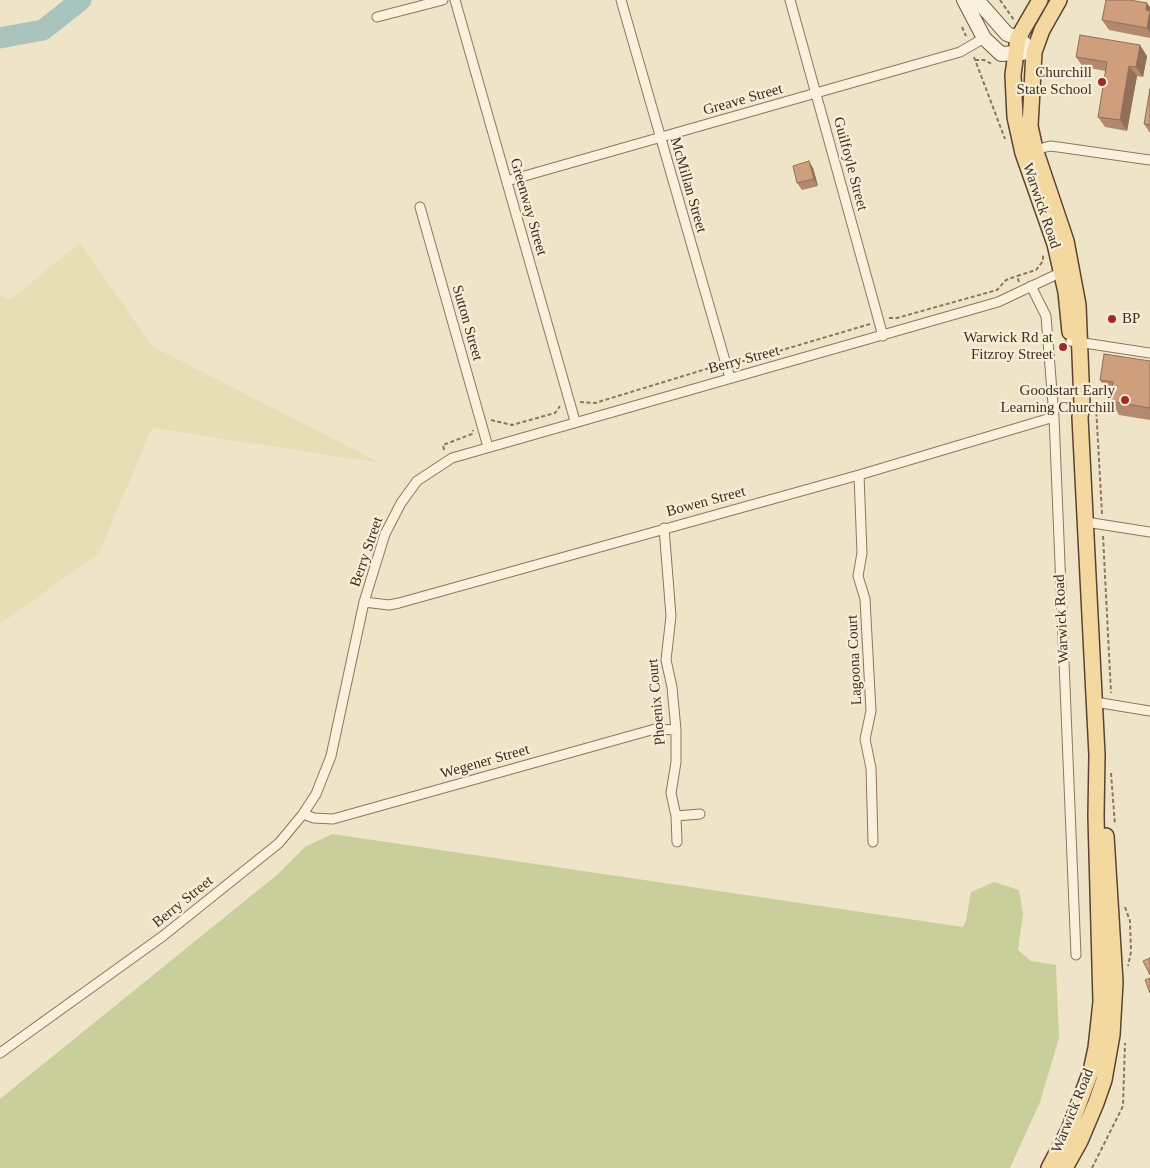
<!DOCTYPE html>
<style>
body{margin:0}
canvas{display:block;background:#f0e4c8}
</style>
<canvas width="1150" height="1168"></canvas>
<script>
const g = document.querySelector('canvas').getContext('2d');
g.lineJoin = 'round';
function fill(path, color) { g.fillStyle = color; g.fill(path, 'evenodd'); }
const poly = rows => new Path2D(rows.map(r => 'M' + r).join(''));
function stroke(path, color, width, dash) { g.strokeStyle = color; g.lineWidth = width; g.lineCap = dash ? 'butt' : 'round'; g.setLineDash(dash || []); g.stroke(path); }
function write(font, color, halo, rows, align = 'center') {
  g.font = font + ' Georgia,serif'; g.lineWidth = 4.5; g.setLineDash([]); g.textBaseline = 'middle'; g.strokeStyle = halo; g.fillStyle = color; for (const [text, x, y, turn = 0] of rows) {
    g.save(); g.translate(x, y); g.rotate((+turn || 0) * Math.PI / 180); g.textAlign = isNaN(turn) ? turn : align; if (halo) g.strokeText(text, 0, 0); g.fillText(text, 0, 0); g.restore();
  }
}
const farmland = poly([
 [80,243,152,346,380,463,152,428,99,553,0,624,0,295,10,300]
]);
const green = poly([
 [332,834,963,927,966,920,971,892,994,882,1019,890,1023,914,1018,950,1031,961,1056,965,1059,1038,1040,1102,1010,1168,0,1168,0,1099,278,874,305,847]
]);
const river = poly([
 [0,38,43,30,81,0]
]);
const path = poly([
 [1000,0,1014,20],
 [962,27,966,36],
 [974,57,1005,139],
 [975,60,984,60,992,64],
 [1019,282,1017,276,1036,270,1043,261,1043,255],
 [889,318,897,318,997,290,1006,280,1017,276],
 [735,361,745,361,870,324],
 [580,402,595,403,716,366],
 [1096,406,1102,514],
 [491,420,512,425,555,413,560,406],
 [444,450,443,445,472,434,473,430],
 [1103,536,1111,693],
 [1111,773,1115,825],
 [1125,907,1130,921,1131,952,1128,966],
 [1092,1168,1123,1106,1125,1043]
]);
const minor = poly([
 [455,0,575,421],
 [621,0,730,378],
 [790,0,883,336],
 [377,17,443,0],
 [1031,151,1050,146,1058,147,1150,160],
 [507,181,960,52,984,38],
 [420,207,488,447],
 [1031,286,1046,316,1054,417,1076,955],
 [1071,341,1150,353],
 [859,475,862,553,858,576,865,599,871,711,865,739,871,768,873,842],
 [1086,522,1150,532],
 [664,528,671,616,666,660,672,687,676,730,676,762,671,793,676,816,677,842],
 [364,602,389,605,399,603,859,475,1054,417],
 [1095,702,1150,711],
 [303,814,314,818,333,819,655,729,676,730],
 [676,816,700,814],
 [0,1053,163,936,279,843,303,814,316,794,331,756,364,602,385,534,401,503,417,481,452,458,998,302,1066,270]
]);
const secondary = poly([
 [964,0,984,38,1001,54,1034,52],
 [977,0,1007,34,1018,38,1025,44]
]);
const primary = poly([
 [1040,0,1018,38,1013,75,1015,117,1023,153,1055,244,1066,292,1070,332],
 [1049,1168,1069,1130,1091,1071,1096,1048,1101,1002,1096,816,1097,755,1080,417,1082,404,1078,305,1066,241,1035,149,1030,126,1034,52,1042,30,1059,0],
 [1065,1168,1080,1141,1096,1103,1104,1080,1112,1035,1115,982,1106,836]
]);
const wall = poly([
 [1150,7,1150,38,1109,30,1102,20],
 [1147,56,1143,77,1137,76,1127,131,1105,127,1098,117,1106,71,1083,67,1076,57],
 [1150,89,1150,133,1144,124],
 [813,168,818,186,802,190,797,183],
 [1150,361,1150,420,1119,415,1110,401,1111,394,1109,394,1100,380]
]);
const shadedWall = poly([
 [1147,3,1150,7,1150,33,1147,28,1146,10],
 [1140,45,1147,56,1143,77,1136,67],
 [1129,66,1137,76,1127,131,1120,120],
 [809,161,813,168,818,186,814,179]
]);
const building = poly([
 [1106,0,1130,0,1147,3,1146,10,1150,11,1147,28,1102,20,1106,0],
 [1080,35,1140,45,1136,67,1129,66,1120,120,1098,117,1107,62,1076,57,1080,35],
 [1150,89,1150,125,1144,124,1150,89],
 [809,161,814,179,797,183,793,166,809,161],
 [1104,354,1150,361,1150,408,1110,401,1113,382,1100,380,1104,354],
 [1150,958,1150,975,1143,961,1150,958],
 [1150,978,1150,993,1145,980,1150,978]
]);
const markers = [
 [1102,82,5,"#9e2a2b"],
 [1112,319,5,"#9e2a2b"],
 [1063,347,5,"#9e2a2b"],
 [1125,400,5,"#9e2a2b"]
];
const poiNames = [
 ["Churchill",1092,73],
 ["State School",1092,90],
 ["BP",1122,319,"left"],
 ["Warwick Rd at",1053,338],
 ["Fitzroy Street",1053,355],
 ["Goodstart Early",1115,391],
 ["Learning Churchill",1115,408]
];
const streetNames = [
 ["Greave Street",743,100,-16],
 ["Guilfoyle Street",850,164,75],
 ["McMillan Street",688,185,74],
 ["Warwick Road",1041,206,71],
 ["Greenway Street",528,207,74],
 ["Sutton Street",467,323,74],
 ["Berry Street",744,360,-15],
 ["Bowen Street",706,502,-15],
 ["Berry Street",367,552,-71],
 ["Warwick Road",1062,619,-93],
 ["Lagoona Court",855,660,-93],
 ["Phoenix Court",657,702,-95],
 ["Wegener Street",485,762,-16],
 ["Berry Street",183,902,-39],
 ["Warwick Road",1073,1111,-68]
];
fill(farmland, '#e6deb5');
fill(green, '#c9cf9b');
stroke(river, '#a9c4bc', 21);
stroke(minor, '#8d765c', 11);
stroke(secondary, '#6f573f', 16);
stroke(primary, '#5b4430', 18);
stroke(path, '#8d765c', 2, [4, 2.5]);
stroke(minor, '#faf1dc', 9);
stroke(secondary, '#faf1dc', 14);
stroke(primary, '#f3d9a0', 15);
fill(wall, '#b2896c');
fill(shadedWall, '#916f58');
fill(building, '#cf9f7d');
stroke(building, '#916f58', 1);
for (const [x, y, r, color] of markers) { const dot = new Path2D(); dot.arc(x, y, r, 0, 2 * Math.PI); g.fillStyle = color; g.fill(dot); stroke(dot, '#f7eed8', 2); }
write('15px', '#3d2e20', '#f7eed8', poiNames, 'right');
write('15px', '#3d2e20', '#f7eed8', streetNames);
</script>
